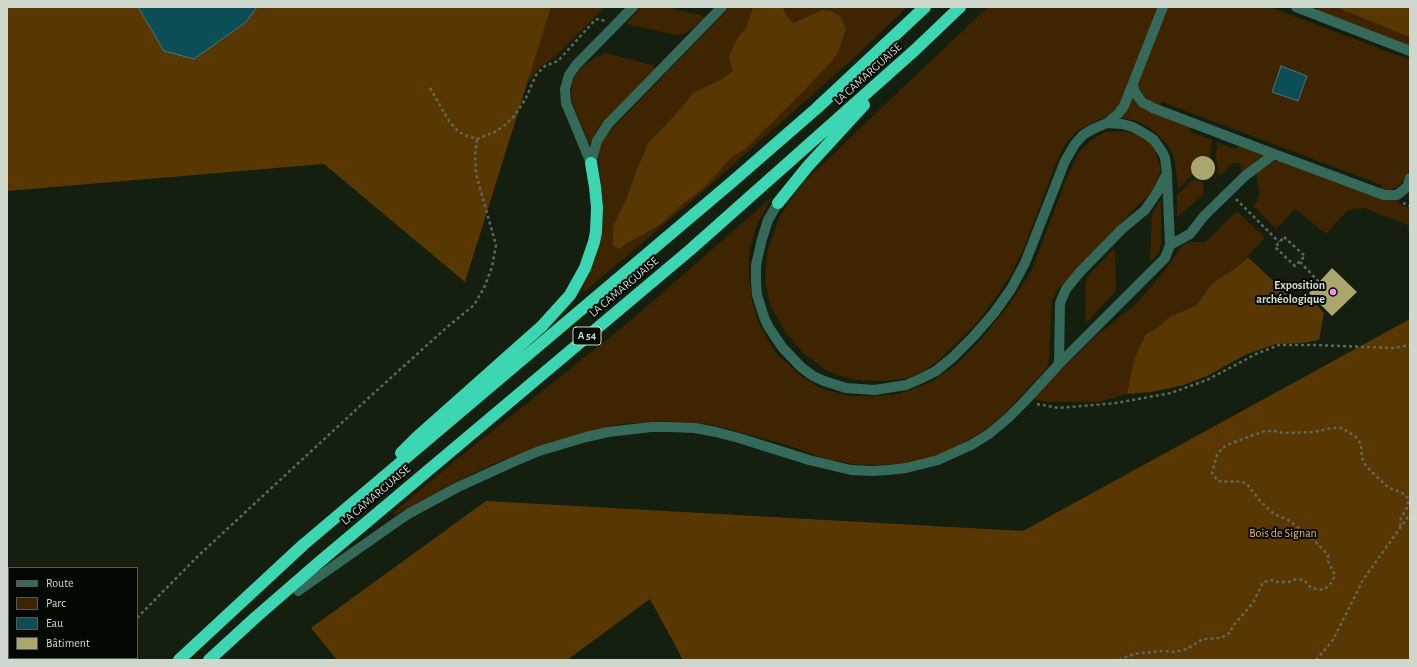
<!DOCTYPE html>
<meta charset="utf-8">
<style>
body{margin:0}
#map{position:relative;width:1417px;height:667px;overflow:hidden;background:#141f10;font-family:"Alegreya Sans",sans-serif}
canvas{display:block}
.frame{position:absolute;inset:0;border:8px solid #cfd8cd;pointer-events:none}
.legend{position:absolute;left:8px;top:567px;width:130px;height:92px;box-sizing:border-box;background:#040803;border:1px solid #555b54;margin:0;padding:5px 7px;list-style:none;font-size:12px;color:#cfd8cd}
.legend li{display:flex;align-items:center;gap:8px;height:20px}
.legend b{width:20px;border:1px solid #555b54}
</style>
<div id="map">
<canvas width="1417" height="667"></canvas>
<div class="frame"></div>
<ul class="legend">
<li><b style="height:5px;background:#35695a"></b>Route</li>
<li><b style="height:11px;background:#3f2400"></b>Parc</li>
<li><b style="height:11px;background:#0c4e56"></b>Eau</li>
<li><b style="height:11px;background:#aba66c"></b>Bâtiment</li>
</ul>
</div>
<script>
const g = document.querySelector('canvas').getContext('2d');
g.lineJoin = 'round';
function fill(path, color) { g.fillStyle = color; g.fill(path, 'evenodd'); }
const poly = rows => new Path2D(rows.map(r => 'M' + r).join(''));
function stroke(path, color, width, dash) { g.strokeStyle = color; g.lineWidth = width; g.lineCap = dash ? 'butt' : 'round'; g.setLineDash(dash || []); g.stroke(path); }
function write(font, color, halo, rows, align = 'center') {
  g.font = font + ' "Alegreya Sans",sans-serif'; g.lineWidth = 4; g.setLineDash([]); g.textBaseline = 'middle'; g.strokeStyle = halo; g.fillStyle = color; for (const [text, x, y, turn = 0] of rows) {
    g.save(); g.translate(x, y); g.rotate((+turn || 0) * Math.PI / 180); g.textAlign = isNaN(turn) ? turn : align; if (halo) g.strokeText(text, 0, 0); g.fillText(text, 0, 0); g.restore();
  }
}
const green = poly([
 [535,7,605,7,556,56,546,63,535,72,530,81,526,64],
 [641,7,665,7,701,15,705,18,691,30,684,34,676,35,626,24],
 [730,7,753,7,746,28,738,37,733,71,722,79,693,93,675,115,648,143,638,166,626,200,620,249,661,224,683,204,704,188,731,158,744,150,831,62,804,18,793,23,787,16,783,7,907,7,854,58,700,194,584,292,582,290,598,253,602,231,603,202,599,167,599,151,602,139],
 [988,7,1159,7,1121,103,1113,113,1077,131,1066,143,1057,161,1025,246,1012,273,997,296,976,324,937,362,922,372,908,378,884,381,854,380,829,372,804,354,783,329,770,305,765,282,767,252,780,215,803,183,856,132],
 [1168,7,1270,7,1410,60,1410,168,1405,179,1398,186,1390,190,1381,190,1382,185,1162,102,1160,107,1145,97,1139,88,1138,80],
 [1318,7,1342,7,1410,36,1410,47,1318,11],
 [606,53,652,65,655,69,599,127,591,143,589,143,572,102,571,91,573,80,578,71,585,65,596,57],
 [1133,96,1144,109,1192,127,1190,132,1212,140,1210,157,1202,156,1195,159,1191,166,1193,174,1178,189,1175,162,1173,155,1169,147,1159,136,1147,126,1136,121,1120,117,1129,105],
 [1124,131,1142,136,1154,146,1161,169,1155,188,1058,289,1052,300,1049,362,1046,369,1006,412,988,428,952,450,931,457,906,463,880,465,854,464,829,460,784,444,709,424,665,421,620,424,586,432,536,447,491,465,452,484,395,515,393,513,452,463,630,321,772,197,756,227,749,254,749,276,752,301,759,324,775,352,801,376,822,389,851,396,876,396,900,394,931,382,957,364,982,338,1008,306,1031,272,1069,172,1080,151,1090,141,1105,132],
 [1217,142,1234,149,1240,146,1264,154,1242,174,1240,163,1233,163,1221,175,1217,174,1218,167,1216,159],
 [1274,161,1281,161,1395,198,1402,205,1410,209,1410,226,1364,208,1349,210,1343,215,1326,234,1295,209,1276,229,1253,206,1258,200,1259,192,1256,172],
 [1193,179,1203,182,1204,194,1177,217,1177,195],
 [1161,199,1161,244,1158,254,1150,262,1152,214],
 [1237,211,1265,238,1235,269,1207,290,1197,305,1170,317,1157,328,1146,334,1134,359,1127,394,1098,402,1045,402,1032,398,1097,335,1137,303,1162,274,1182,246,1189,242,1205,242],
 [1115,248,1116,291,1086,323,1085,289,1087,277,1093,270]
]);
const forest = poly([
 [7,7,551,7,465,282,324,164,7,191],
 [753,7,783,7,787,16,793,23,823,10,831,11,840,16,846,29,838,53,831,62,793,102,744,150,731,158,704,188,683,204,661,224,625,245,620,249,613,246,613,227,626,200,638,166,648,143,675,115,693,93,722,79,733,71,729,57,738,37,746,28],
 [1336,7,1410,7,1410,37],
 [1248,257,1295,302,1306,293,1324,313,1319,340,1302,343,1276,344,1247,354,1207,376,1184,385,1152,392,1127,394,1134,359,1146,334,1157,328,1170,317,1197,305,1207,290,1214,282,1235,269],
 [1410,319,1410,660,683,660,650,599,567,660,337,660,311,628,486,501,1023,531]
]);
const water = poly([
 [138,7,257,7,246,22,194,59,164,51,138,7],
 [1281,66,1307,76,1298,101,1272,92,1281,66]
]);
const building = poly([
 '1191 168a12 12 0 1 1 24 0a12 12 0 1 1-24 0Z',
 [1332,268,1357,292,1332,316,1309,293]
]);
const path = poly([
 [430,88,449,121,457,130,464,135,477,139,484,136,495,132,505,125,514,116,525,100,536,75,545,66,558,61,595,20,599,19,605,21],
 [1236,199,1279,242],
 [1403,203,1410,206],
 [1284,237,1305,256,1295,266,1275,247,1284,237],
 [1300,262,1319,282],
 [1037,404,1059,408,1116,403,1171,393,1207,380,1256,354,1279,345,1314,345,1394,348,1410,345],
 [137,618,197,557,374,393,446,328,474,305,484,288,492,267,496,245,476,174,475,155,477,139],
 [95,660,97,658],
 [1119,660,1134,654,1162,651,1174,652,1187,649,1203,639,1221,638,1231,632,1232,627,1253,603,1263,582,1272,580,1277,582,1289,582,1296,579,1304,580,1309,586,1318,590,1325,589,1332,582,1335,575,1328,561,1328,555,1311,537,1288,520,1274,514,1261,502,1246,483,1234,481,1229,482,1218,481,1212,473,1217,455,1222,448,1232,443,1265,431,1274,431,1284,433,1315,432,1331,428,1342,428,1355,436,1361,444,1362,458,1366,466,1377,477,1389,488,1401,492,1408,498,1408,506,1401,518,1400,529],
 [1316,660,1333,640,1363,580,1410,514]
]);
const minor = poly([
 [1296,7,1410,51],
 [1133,85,1135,92,1142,102,1153,108,1274,154],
 [591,163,597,141,608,124,722,7],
 [591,163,566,103,565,89,569,75,576,65,633,7],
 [1167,176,1170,245],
 [778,203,768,220,762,239,756,265,756,281,757,295,764,317,768,326,782,347,801,367,813,376,824,381,846,388,875,390,906,385,920,379,936,371,952,358,974,336,994,313,1011,289,1025,263,1065,161,1075,144,1083,135,1093,129,1107,123,1118,114,1124,106,1163,7],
 [1059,364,1060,303,1066,289,1080,272,1122,229,1145,210,1158,191,1167,173,1165,158,1163,153,1154,140,1147,135,1133,127,1122,124,1107,123],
 [298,591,408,514,458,487,513,462,539,451,586,437,608,432,651,427,670,427,695,428,716,432,739,438,809,460,851,470,872,471,888,470,906,468,938,460,971,445,989,434,1008,418,1024,402,1059,364,1165,258,1170,245,1190,234,1204,216,1245,176,1274,154,1384,195,1397,195,1407,187,1410,178],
 [7,632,9,636],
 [20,658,21,660]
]);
const highway = poly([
 [778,203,808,166,864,105],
 [401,453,416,438,542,326,570,295,585,268,594,242,596,232,597,207,595,187,591,163],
 [179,660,303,545,732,182,817,108,925,7],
 [209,660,256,617,317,564,690,250,915,50,960,7]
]);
const markers = [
 [1333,292,4,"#f489f0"]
];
const shields = [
 [587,336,28]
];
const shieldNames = [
 ["A 54",587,336]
];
const streetNames = [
 ["LA CAMARGUAISE",868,74,-42],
 ["LA CAMARGUAISE",624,287,-40],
 ["LA CAMARGUAISE",376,495,-40]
];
const poiNames = [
 ["Exposition",1325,285],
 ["archéologique",1325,299]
];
const parkNames = [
 ["Bois de Signan",1283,533]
];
fill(green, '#3f2400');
fill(forest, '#593702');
fill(water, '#0c4e56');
stroke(water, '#46777a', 1);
fill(building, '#aba66c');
stroke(path, '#5e685b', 2.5, [3, 3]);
stroke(minor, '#35695a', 10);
stroke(highway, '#3cd7b2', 12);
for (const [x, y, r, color] of markers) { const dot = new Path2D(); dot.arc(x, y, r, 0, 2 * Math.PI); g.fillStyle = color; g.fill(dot); stroke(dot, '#040803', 1.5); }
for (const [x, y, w] of shields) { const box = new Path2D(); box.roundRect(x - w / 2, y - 9, w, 18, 3); g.fillStyle = '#040803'; g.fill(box); stroke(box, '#cfd8cd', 1); }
write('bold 11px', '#cfd8cd', null, shieldNames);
write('12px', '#cfd8cd', '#040803', streetNames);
write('bold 12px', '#cfd8cd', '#040803', poiNames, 'right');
write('12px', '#edb470', '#040803', parkNames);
</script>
